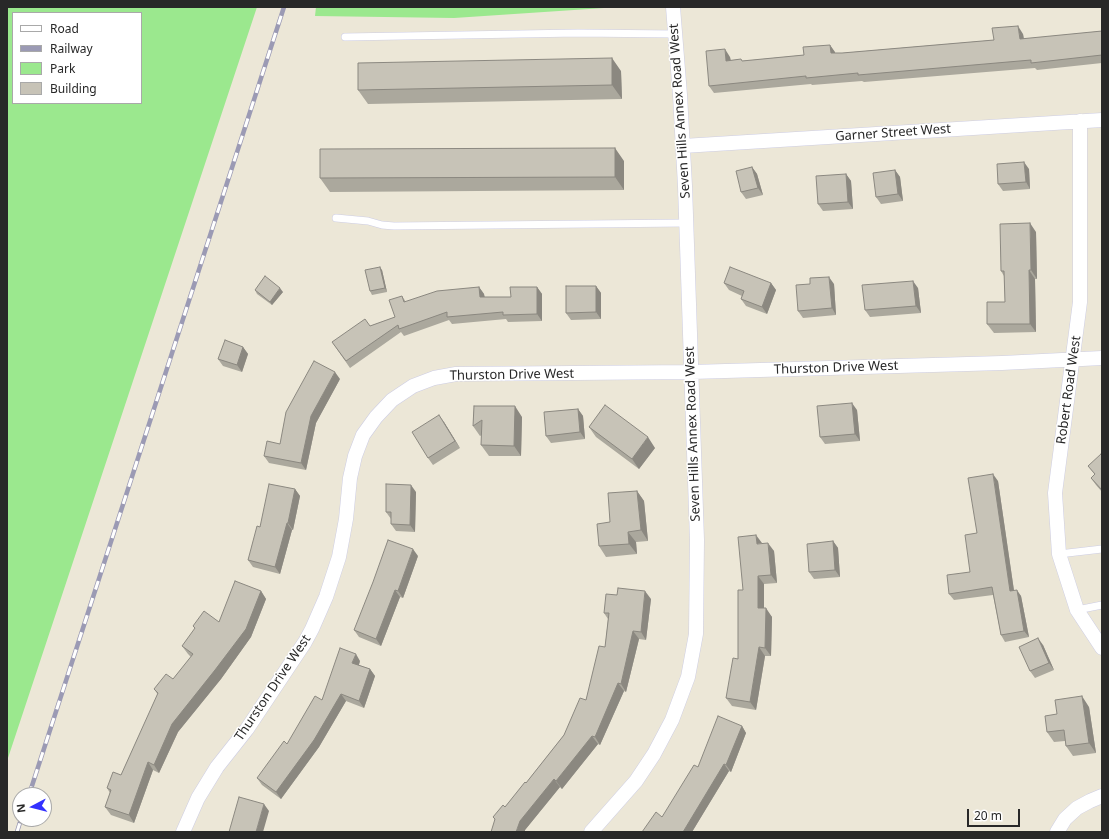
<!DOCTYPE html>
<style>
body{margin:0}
#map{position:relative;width:1109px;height:839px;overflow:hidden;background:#ece7d7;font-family:"Noto Sans",sans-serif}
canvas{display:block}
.frame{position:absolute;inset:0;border:8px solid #282828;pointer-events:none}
.legend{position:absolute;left:12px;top:12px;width:130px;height:92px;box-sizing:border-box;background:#fff;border:1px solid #a9a9a9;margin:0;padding:5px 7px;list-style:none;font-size:12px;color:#282828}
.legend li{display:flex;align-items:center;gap:8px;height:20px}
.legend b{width:20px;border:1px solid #a9a9a9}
.north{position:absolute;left:12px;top:787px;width:40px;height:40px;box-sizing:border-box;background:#fff;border:1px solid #a9a9a9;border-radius:50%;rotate:263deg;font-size:11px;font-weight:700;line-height:16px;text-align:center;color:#282828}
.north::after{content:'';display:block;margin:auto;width:14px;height:18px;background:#3331ff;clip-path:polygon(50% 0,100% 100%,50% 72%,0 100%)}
.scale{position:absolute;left:967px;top:809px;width:53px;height:18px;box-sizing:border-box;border:2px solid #282828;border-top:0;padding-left:5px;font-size:12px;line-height:14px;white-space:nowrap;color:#282828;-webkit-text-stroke:3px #fff;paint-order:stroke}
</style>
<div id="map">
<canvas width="1109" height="839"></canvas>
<div class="frame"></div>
<ul class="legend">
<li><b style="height:5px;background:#fff"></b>Road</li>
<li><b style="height:5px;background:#9b9ab4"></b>Railway</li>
<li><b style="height:11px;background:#9be88e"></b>Park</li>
<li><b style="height:11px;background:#c7c3b7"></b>Building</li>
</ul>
<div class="north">N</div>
<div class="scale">20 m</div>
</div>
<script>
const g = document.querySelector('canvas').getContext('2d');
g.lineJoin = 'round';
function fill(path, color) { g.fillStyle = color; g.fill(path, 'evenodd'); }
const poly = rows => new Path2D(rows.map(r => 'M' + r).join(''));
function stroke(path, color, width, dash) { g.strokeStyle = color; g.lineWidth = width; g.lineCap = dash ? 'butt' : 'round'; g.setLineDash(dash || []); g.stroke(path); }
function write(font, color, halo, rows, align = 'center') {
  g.font = font + ' "Noto Sans",sans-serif'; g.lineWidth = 3; g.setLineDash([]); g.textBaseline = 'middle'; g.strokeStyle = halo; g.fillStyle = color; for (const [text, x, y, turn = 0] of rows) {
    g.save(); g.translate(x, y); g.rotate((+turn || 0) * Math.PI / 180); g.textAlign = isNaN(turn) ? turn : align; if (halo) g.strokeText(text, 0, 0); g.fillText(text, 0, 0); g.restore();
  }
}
const green = poly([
 [7,7,257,7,7,761],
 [13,13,141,13,141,103,13,103],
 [316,7,619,7,454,18,315,16]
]);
const service = poly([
 [345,37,578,33,675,34],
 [336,218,368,221,382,225,394,226,686,223],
 [1059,554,1102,549],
 [1077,610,1102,605]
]);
const minor = poly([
 [1080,121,1080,302,1055,493,1059,554,1077,610,1102,648],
 [683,146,1102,120],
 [183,832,198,798,217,767,247,729,305,642,312,629,326,597,339,557,346,519,350,478,355,456,363,435,376,417,392,400,413,386,434,378,456,374,691,372,1002,363,1102,358],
 [591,832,636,781,654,754,672,720,688,677,696,634,697,540,685,186,680,95,673,7],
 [1057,832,1065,819,1077,808,1090,801,1102,796]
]);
const rail = poly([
 [29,795,284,7],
 [17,832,21,819]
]);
const wall = poly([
 [1102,31,1102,63,1037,70,1035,68,864,82,862,81,812,85,811,84,714,93,709,86,730,57,731,60,742,61,804,55,830,45,835,53,842,53,994,40,1023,34,1024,39],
 [621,71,622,99,368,104,358,90],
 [624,161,624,190,330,192,320,178],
 [752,167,757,174,763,195,746,199,741,192],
 [1029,169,1030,189,1003,191,998,184],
 [895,170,900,177,903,201,881,204,876,197],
 [846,174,851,181,853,209,823,211,818,204],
 [1036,232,1037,279,1035,279,1036,332,994,333,987,324,1005,302,1004,276,1001,271],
 [382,270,387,292,372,295,370,291],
 [724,283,771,283,776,290,767,314,746,306,741,299,742,296,729,290],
 [834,284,836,315,803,318,798,311],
 [596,286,601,293,601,319,571,320,566,313],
 [479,287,484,294,485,297,511,297,537,287,542,294,542,321,508,322,506,319,452,324,449,320,404,336,401,332,350,368,332,342,370,326,395,317,402,296,406,302],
 [918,288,921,313,870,317,865,310],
 [255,290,283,292,272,305,257,294],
 [243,347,248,354,242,372,223,366,218,359],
 [340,379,316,423,306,470,269,463,264,456,280,444],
 [474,406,522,417,521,456,489,456,481,445,482,435,480,436,473,426],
 [578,409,583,416,585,439,551,443,546,436],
 [857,410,860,441,825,444,820,437],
 [444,422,460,448,433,465,428,458],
 [589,427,655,448,639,469,596,437],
 [1102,456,1102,492,1096,485,1091,478,1095,475,1088,466],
 [998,481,1014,590,1021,596,1029,637,1005,642,1001,635,993,595,954,600,949,594,970,572],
 [295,489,300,496,293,530,292,530,280,574,253,567,248,560,260,527],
 [637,491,644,501,648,541,636,542,637,554,606,557,599,546,610,522],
 [416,492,415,532,396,531,391,524,391,519,386,512],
 [833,541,838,548,840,577,814,579,809,572],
 [762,543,774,551,777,583,764,584,764,608,772,617,771,656,765,656,756,710,732,706,726,698,738,659,743,590],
 [418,556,403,598,400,597,381,646,359,637,354,630],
 [261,591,266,599,251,637,221,679,178,732,159,773,153,770,134,823,111,815,105,807,110,793,107,788,121,775,158,695,154,689,173,679,191,657,188,654,182,646,195,629,193,626,219,622],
 [651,599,646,640,639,639,626,692,624,691,600,745,598,744,562,789,560,787,525,830,495,820,493,817,505,807,526,783,564,735,586,700,605,647,608,619,604,613],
 [1043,645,1054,670,1035,678,1030,671],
 [360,661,359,665,370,669,375,676,364,708,346,701,319,747,281,799,262,785,257,778,287,744,322,700],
 [1089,707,1096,753,1073,756,1066,746,1065,741,1054,742,1047,732,1057,714],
 [742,726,746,733,731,772,729,771,692,832,642,832,662,817,698,767]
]);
const shadedWall = poly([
 [1018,26,1023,34,1025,47,1020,39],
 [830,45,835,52,836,60,831,53],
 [725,49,730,57,731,68,726,61],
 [612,58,621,71,622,99,612,85],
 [615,148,624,161,624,190,615,177],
 [1024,162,1029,169,1030,189,1026,182],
 [752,167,757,174,763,195,758,188],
 [895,170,900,177,903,201,898,194],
 [846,174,851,181,853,209,848,202],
 [1030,223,1036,232,1037,279,1031,270],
 [380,267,382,270,387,292,385,288],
 [1029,270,1035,279,1036,332,1030,324],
 [829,277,834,284,836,315,832,308],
 [913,281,918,288,921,313,916,306],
 [771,283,776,290,767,314,762,307],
 [596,286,601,293,601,319,596,312],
 [479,287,484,294,485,304,480,297],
 [537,287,542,294,542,321,537,314],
 [280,288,283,292,272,305,270,302],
 [243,347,248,354,242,372,237,365],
 [335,372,340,379,316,423,306,470,301,463,311,416],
 [852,403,857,410,860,441,855,434],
 [515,406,522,417,521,456,514,446],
 [578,409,583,416,585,439,580,432],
 [439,415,444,422,460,448,455,441],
 [648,437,655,448,639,469,632,459],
 [993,474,998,481,1015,598,1010,591],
 [411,485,416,492,415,532,410,525],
 [295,489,300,496,293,530,288,523],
 [637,491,644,501,648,541,641,530],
 [287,523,292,530,280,574,275,567],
 [628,532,636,542,637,554,629,544],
 [756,535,762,543,757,544],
 [833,541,838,548,840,577,835,570],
 [768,543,774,551,777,583,771,575],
 [413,549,418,556,403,598,398,591],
 [758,576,764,584,764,617,758,608],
 [395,590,400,597,381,646,376,639],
 [1017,590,1021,596,1029,637,1024,631],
 [261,591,266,599,251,637,221,679,178,732,159,773,154,765,172,724],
 [645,591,651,599,646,640,641,632],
 [766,608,772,617,771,656,765,648],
 [633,631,639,639,626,692,621,684],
 [1038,638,1043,645,1054,670,1049,663],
 [759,647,765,656,756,710,750,702],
 [356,654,360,661,357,670,352,663],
 [370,669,375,676,364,708,359,701],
 [618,683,624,691,600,745,595,737],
 [341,694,346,701,319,747,281,799,276,792],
 [1082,696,1089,707,1096,753,1089,743],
 [742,726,746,733,731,772,726,765],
 [592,736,598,744,562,789,556,781],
 [148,762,153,770,134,823,129,815],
 [724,764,729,771,692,832,683,832],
 [554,779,560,787,525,830,525,832,516,832,520,821],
 [264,804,269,811,263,832,256,832]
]);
const building = poly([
 [1018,26,1020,39,1102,31,1102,55,1031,63,1031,60,858,75,858,73,806,78,806,76,709,86,706,51,725,49,726,61,741,59,742,61,804,55,803,47,830,45,831,53,842,53,994,40,992,28,1018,26],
 [612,58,612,85,358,90,358,63,612,58],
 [615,148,615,177,320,178,320,149,615,148],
 [1024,162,1026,182,998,184,997,164,1024,162],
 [752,167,758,188,741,192,736,171,752,167],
 [895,170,898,194,876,197,873,173,895,170],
 [846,174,848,202,818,204,816,176,846,174],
 [1030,223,1031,270,1029,270,1030,324,987,324,987,302,1005,302,1004,271,1001,271,1000,224,1030,223],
 [380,267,385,288,370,291,365,270,380,267],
 [730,267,771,283,762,307,741,299,744,291,724,283,730,267],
 [265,276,280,288,270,302,255,290,265,276],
 [829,277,832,308,798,311,796,285,810,284,810,278,829,277],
 [913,281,916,306,865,310,862,285,913,281],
 [566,286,596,286,596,312,566,313,566,286],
 [479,287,480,297,511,297,510,287,537,287,537,314,503,315,503,312,447,317,447,312,399,329,398,325,346,361,332,342,365,319,370,326,395,317,389,300,402,296,404,302,437,291,479,287],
 [225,340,243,347,237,365,218,359,225,340],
 [314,361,335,372,311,416,301,463,264,456,267,441,280,444,286,412,314,361],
 [852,403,855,434,820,437,817,406,852,403],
 [605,405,648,437,632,459,589,427,605,405],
 [474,406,515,406,514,446,481,445,482,420,473,426,474,406],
 [578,409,580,432,546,436,544,412,578,409],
 [439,415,455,441,428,458,412,432,439,415],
 [1101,454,1102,456,1102,490,1091,478,1095,474,1088,466,1101,454],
 [993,474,1010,591,1017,590,1024,631,1001,635,992,587,949,594,947,575,970,572,965,535,977,533,968,478,993,474],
 [269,484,295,489,288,523,287,523,275,567,248,560,257,526,260,527,269,484],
 [386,484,411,485,410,525,391,524,391,512,386,512,386,484],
 [637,491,641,530,628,532,629,544,599,546,597,524,610,522,608,493,637,491],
 [756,535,757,544,768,543,771,575,758,576,758,608,766,608,765,648,759,647,750,702,726,698,733,658,738,659,738,590,743,590,738,537,756,535],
 [388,540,413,549,398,591,395,590,376,639,354,630,373,582,388,540],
 [833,541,835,570,809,572,807,544,833,541],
 [235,581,261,591,246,629,215,670,172,724,154,765,148,762,129,815,105,807,111,790,107,788,113,772,121,775,158,693,154,689,166,674,173,679,193,654,182,646,195,628,193,626,204,611,219,622,235,581],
 [618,588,645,591,641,632,633,631,621,684,618,683,595,737,592,736,556,781,554,779,520,821,516,832,491,832,495,819,493,817,503,805,505,807,525,782,526,783,564,735,580,698,586,700,599,646,605,647,609,613,604,613,606,594,617,595,618,588],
 [1038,638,1049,663,1030,671,1019,647,1038,638],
 [340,648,356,654,352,663,370,669,359,701,341,694,314,740,276,792,257,778,284,741,287,744,315,696,322,700,340,648],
 [1082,696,1089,743,1066,746,1064,730,1047,732,1045,716,1057,714,1055,700,1082,696],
 [718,716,742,726,726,765,724,764,683,832,684,832,642,832,656,812,662,817,694,765,698,767,718,716],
 [239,797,264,804,256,832,229,832,239,797]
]);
const streetNames = [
 ["Seven Hills Annex Road West",680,111,-94],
 ["Garner Street West",893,133,-4],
 ["Thurston Drive West",836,368,-2],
 ["Thurston Drive West",512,375,-1],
 ["Robert Road West",1069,390,-82],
 ["Seven Hills Annex Road West",693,434,-92],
 ["Thurston Drive West",273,688,-56]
];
fill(green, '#9be88e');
stroke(service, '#cdcde3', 8);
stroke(minor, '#cdcde3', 15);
stroke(service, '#fff', 7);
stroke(minor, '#fff', 14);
stroke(rail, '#9b9ab4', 4.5);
stroke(rail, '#fff', 3, [9]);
fill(wall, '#aba89d');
fill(shadedWall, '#8b8880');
fill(building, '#c7c3b7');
stroke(building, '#8b8880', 1);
write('13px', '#282828', '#fff', streetNames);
</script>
